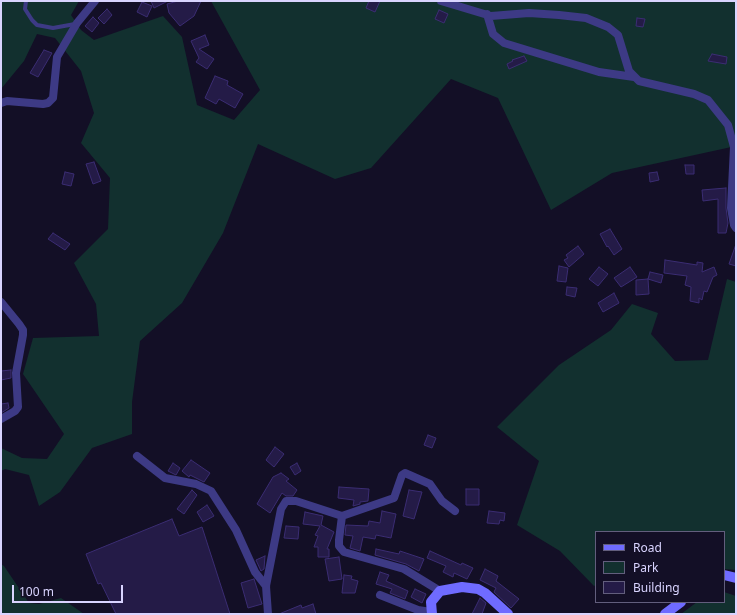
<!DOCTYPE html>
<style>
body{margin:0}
#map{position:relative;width:737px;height:615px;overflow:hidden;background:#130f26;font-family:"Noto Sans",sans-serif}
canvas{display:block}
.frame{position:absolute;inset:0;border:2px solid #d9d4ff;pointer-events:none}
.legend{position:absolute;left:595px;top:531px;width:130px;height:72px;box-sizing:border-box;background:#130f26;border:1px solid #625e7d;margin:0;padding:5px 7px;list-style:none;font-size:12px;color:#d9d4ff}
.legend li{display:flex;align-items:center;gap:8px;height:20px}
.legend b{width:20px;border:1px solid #625e7d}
.scale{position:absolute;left:12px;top:585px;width:111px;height:18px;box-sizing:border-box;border:2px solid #d9d4ff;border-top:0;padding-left:5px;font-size:12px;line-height:14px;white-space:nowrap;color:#d9d4ff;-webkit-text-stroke:3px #130f26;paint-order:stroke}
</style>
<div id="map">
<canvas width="737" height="615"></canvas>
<div class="frame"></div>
<ul class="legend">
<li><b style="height:5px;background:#6f6bff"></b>Road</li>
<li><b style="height:11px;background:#12302f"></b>Park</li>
<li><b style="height:11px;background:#241b47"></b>Building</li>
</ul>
<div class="scale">100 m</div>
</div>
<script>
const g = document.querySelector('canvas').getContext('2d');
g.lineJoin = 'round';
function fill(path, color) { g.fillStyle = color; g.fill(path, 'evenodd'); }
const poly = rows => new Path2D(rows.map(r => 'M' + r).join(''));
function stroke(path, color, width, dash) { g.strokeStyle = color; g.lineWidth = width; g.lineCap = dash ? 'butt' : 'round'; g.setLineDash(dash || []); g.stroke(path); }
const green = poly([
 [1,1,79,1,71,15,81,30,94,40,163,16,182,37,197,105,234,120,260,90,211,1,736,1,736,146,612,173,551,210,498,98,451,79,371,168,335,179,258,144,223,233,182,303,140,341,132,402,132,434,92,448,60,492,39,506,29,475,5,469,1,471,1,448,22,458,47,459,64,434,23,374,33,338,99,336,96,304,74,263,108,229,110,178,81,143,94,113,81,71,55,38,37,34,24,61,1,89],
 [727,279,736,282,736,570,724,569,724,532,596,532,596,585,594,586,560,551,517,525,539,461,497,427,559,365,611,330,632,304,658,313,651,334,675,361,708,360],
 [1,564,4,566,29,603,39,604,61,598,84,614,1,614],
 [724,592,736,596,736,614,681,614,697,602,724,602]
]);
const building = poly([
 [151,1,168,1,154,8,151,1],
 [178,1,201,1,194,16,180,26,169,13,167,4,178,1],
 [369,1,380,1,375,12,366,8,369,1],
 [142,2,152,6,147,17,137,12,142,2],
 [107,9,112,15,104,24,98,18,107,9],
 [439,10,448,14,444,23,435,19,439,10],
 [93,17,99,23,92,32,85,26,93,17],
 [637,18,645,19,643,27,636,26,637,18],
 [205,35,209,45,199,49,214,59,207,69,196,62,199,58,191,41,205,35],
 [44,50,52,53,38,77,30,73,44,50],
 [712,54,727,57,726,64,708,61,712,54],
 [524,56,527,61,509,69,507,64,513,61,512,60,524,56],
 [215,76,228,81,227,85,243,94,235,108,219,99,216,104,205,98,215,76],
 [94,162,101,181,93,184,86,164,94,162],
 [685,165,694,165,694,174,686,174,685,165],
 [65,172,74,174,71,186,62,184,65,172],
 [657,172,659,180,650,182,649,173,657,172],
 [726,188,726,208,728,223,726,233,718,233,718,199,703,201,702,190,726,188],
 [610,229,622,249,614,255,608,246,607,247,600,234,610,229],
 [53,233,70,244,65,250,48,239,53,233],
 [578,246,584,254,569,267,564,260,568,258,566,255,578,246],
 [735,247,736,248,736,266,729,264,735,247],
 [665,260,697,265,697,262,703,263,702,272,714,267,717,275,713,277,707,292,704,291,702,300,699,298,699,303,690,301,691,287,685,285,687,276,664,273,665,260],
 [559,266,568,268,566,282,557,281,559,266],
 [599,267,608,274,598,286,589,279,599,267],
 [630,267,637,277,621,287,614,278,630,267],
 [650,272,663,275,661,283,648,279,650,272],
 [648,279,649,294,636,295,636,280,648,279],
 [567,287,577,288,575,297,566,295,567,287],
 [614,293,619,303,603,312,598,303,614,293],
 [11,370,11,378,1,380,1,371,11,370],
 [8,403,9,408,1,413,1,404,8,403],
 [428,435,436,438,432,448,424,445,428,435],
 [275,447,284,454,274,467,266,460,275,447],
 [191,460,210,473,204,482,190,475,189,477,182,471,191,460],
 [173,463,180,468,176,475,168,471,173,463],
 [297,463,301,471,295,475,290,467,297,463],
 [281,473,289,479,286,481,297,490,293,496,286,496,282,493,270,513,257,504,273,477,281,473],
 [339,487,369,489,368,501,360,502,360,504,353,506,354,500,338,498,339,487],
 [466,489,479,489,479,505,466,505,466,489],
 [192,490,197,495,184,514,177,509,192,490],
 [409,490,422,492,414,519,403,516,409,490],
 [207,505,214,516,203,522,197,512,207,505],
 [382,511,396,514,391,538,376,535,375,539,363,537,360,551,350,548,353,536,345,535,346,525,368,526,369,521,380,523,382,511],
 [489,511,505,513,504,521,500,520,499,524,487,523,489,511],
 [305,512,323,516,321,525,334,532,327,549,329,549,329,557,318,557,318,547,314,547,318,536,315,535,320,526,303,524,305,512],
 [172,519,179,536,202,527,230,614,116,614,101,583,98,584,86,554,172,519],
 [286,526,299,527,298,539,284,538,286,526],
 [376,549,399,554,400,551,424,559,419,571,406,564,375,555,376,549],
 [430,551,461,565,462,563,473,568,467,579,454,573,453,577,443,572,446,566,427,558,430,551],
 [265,556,264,569,261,571,256,560,265,556],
 [339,557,342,579,329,581,325,559,339,557],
 [485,569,498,576,496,581,519,599,511,608,494,592,496,588,480,580,485,569],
 [380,572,389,575,386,581,408,591,405,599,390,593,392,589,376,584,380,572],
 [344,575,352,576,351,579,358,581,355,593,342,593,344,575],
 [254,579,262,604,248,608,241,583,254,579],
 [415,589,426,594,422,603,411,597,415,589],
 [480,598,486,603,482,614,472,614,480,598],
 [313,604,316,614,279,614,301,605,302,608,313,604]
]);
const service = poly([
 [26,1,25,9,32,20,37,25,53,28,75,24]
]);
const minor = poly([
 [441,1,491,16,529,13,559,15,586,18,608,27,618,35,629,71,639,81,694,94,708,100,728,125,734,147,731,208,734,225,736,228],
 [487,14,493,34,504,43,599,72,634,77],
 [1,103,7,101,43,104,48,103,53,98,57,57,77,23,95,1],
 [1,302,19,324,23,330,23,335,16,373,18,407,15,411,1,419],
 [137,456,165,478,196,484,211,491,236,530,255,572,266,586],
 [342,516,339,540,339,546,344,552,404,569,440,591],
 [380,595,418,610,431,612],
 [268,614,266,586,281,509,286,501,296,501,342,516,394,498,402,475,405,473,430,484,442,501,455,511]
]);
const secondary = poly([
 [724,575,736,578],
 [432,614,431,602,440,591,462,587,478,589,485,593,508,614],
 [665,614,681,602]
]);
fill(green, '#12302f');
fill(building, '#241b47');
stroke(building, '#3b2d73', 1);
stroke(service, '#3d3a85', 4);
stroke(minor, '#3d3a85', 8);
stroke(secondary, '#6f6bff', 10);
</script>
